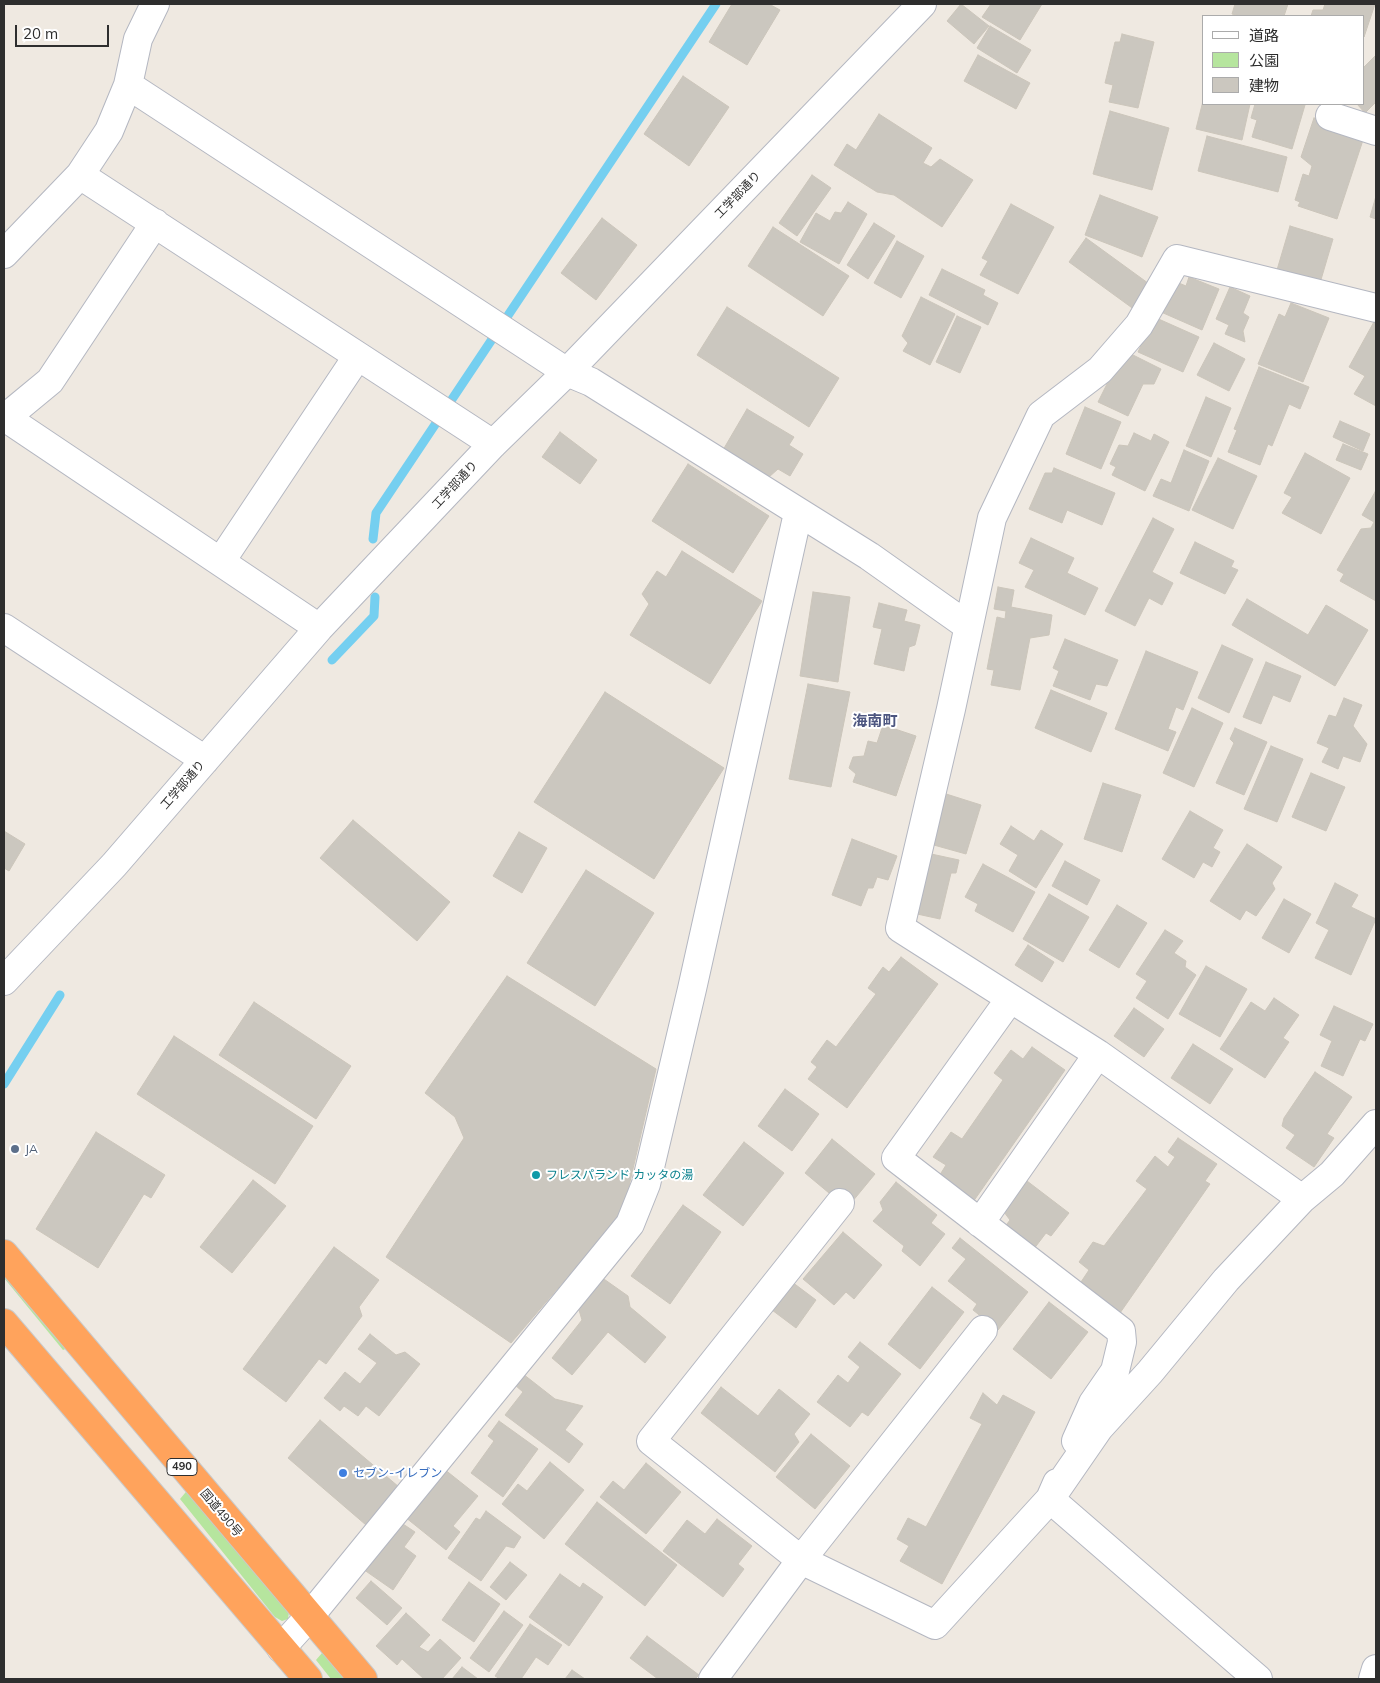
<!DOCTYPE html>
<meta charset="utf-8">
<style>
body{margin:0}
#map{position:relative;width:1380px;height:1683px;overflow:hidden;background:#efe9e1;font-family:Mulish,"Noto Sans JP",sans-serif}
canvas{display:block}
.frame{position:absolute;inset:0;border:5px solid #2e2e2e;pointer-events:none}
.legend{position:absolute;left:1202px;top:15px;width:162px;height:90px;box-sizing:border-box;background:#fff;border:1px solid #ababab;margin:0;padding:6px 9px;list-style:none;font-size:15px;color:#2e2e2e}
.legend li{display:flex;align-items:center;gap:10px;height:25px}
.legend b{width:25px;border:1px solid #ababab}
.scale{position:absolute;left:15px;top:25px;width:94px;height:22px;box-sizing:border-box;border:2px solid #2e2e2e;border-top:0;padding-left:6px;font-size:15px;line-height:18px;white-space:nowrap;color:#2e2e2e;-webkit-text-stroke:4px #fff;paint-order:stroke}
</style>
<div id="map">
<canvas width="1380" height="1683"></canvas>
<div class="frame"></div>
<ul class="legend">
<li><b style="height:6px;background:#fff"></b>道路</li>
<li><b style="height:14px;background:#b6e59e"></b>公園</li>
<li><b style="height:14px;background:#cbc7bf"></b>建物</li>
</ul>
<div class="scale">20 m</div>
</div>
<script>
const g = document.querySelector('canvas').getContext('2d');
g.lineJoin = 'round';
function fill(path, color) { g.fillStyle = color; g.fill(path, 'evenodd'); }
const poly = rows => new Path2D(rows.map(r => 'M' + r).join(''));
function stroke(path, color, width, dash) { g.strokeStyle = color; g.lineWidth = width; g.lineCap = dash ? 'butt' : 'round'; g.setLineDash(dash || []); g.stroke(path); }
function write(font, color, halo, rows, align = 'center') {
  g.font = font + ' Mulish,"Noto Sans JP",sans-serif'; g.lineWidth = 4; g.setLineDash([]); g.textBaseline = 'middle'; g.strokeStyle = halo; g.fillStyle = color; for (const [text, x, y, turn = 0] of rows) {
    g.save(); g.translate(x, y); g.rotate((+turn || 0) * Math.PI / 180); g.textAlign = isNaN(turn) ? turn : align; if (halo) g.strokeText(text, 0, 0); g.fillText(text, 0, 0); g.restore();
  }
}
const green = poly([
 [4,1270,68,1348,63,1350,4,1278],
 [190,1487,289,1612,288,1619,282,1621,275,1617,180,1499],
 [322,1653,328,1656,348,1679,331,1679,316,1660]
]);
const stream = poly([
 [373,539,376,513,716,4],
 [332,660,374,616,375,597],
 [4,1084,60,995]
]);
const building = poly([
 [732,4,769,4,780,10,747,65,709,42,732,4],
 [961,4,989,26,974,44,947,21,961,4],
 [991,4,1042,4,1020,40,982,17,991,4],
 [1235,4,1288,4,1284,16,1240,16,1232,14,1235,4],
 [1325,4,1375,4,1364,37,1364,16,1311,16,1313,10,1323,10,1325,4],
 [990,26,1031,50,1017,73,977,48,990,26],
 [1122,34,1154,42,1138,108,1109,102,1113,85,1105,83,1115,42,1120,42,1122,34],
 [978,55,1030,83,1016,109,964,81,978,55],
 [1376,55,1376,102,1365,113,1357,104,1364,104,1364,67,1376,55],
 [683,76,729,107,689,166,644,134,683,76],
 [1204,97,1204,104,1250,104,1242,140,1196,129,1204,97],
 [1255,104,1305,105,1292,149,1252,137,1257,120,1251,118,1255,104],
 [1110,111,1169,128,1152,190,1093,174,1110,111],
 [879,114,932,148,923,163,931,167,940,159,973,180,942,227,894,195,877,192,834,165,847,144,856,150,879,114],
 [1314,118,1365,134,1337,219,1298,206,1300,202,1295,200,1303,174,1309,176,1312,166,1301,157,1314,118],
 [1207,136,1287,157,1278,192,1198,171,1207,136],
 [812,175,831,188,797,236,779,223,812,175],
 [1100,195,1158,217,1142,257,1085,235,1100,195],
 [1376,196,1376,219,1370,217,1376,196],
 [848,202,867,214,839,264,800,242,816,213,830,221,835,212,841,213,848,202],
 [1011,204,1054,227,1018,294,980,275,988,261,982,258,1011,204],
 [602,218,637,245,596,300,561,273,602,218],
 [874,223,895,236,868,279,847,265,874,223],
 [1290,226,1333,239,1320,283,1277,270,1290,226],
 [773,227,849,276,823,316,748,266,773,227],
 [1086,238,1152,286,1135,310,1069,262,1086,238],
 [897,241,924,256,901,298,874,283,897,241],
 [942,269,985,290,983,295,998,303,988,325,929,295,942,269],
 [1189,277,1219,289,1202,330,1161,312,1174,281,1186,286,1189,277],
 [1230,287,1250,296,1243,313,1249,317,1243,331,1245,342,1225,334,1229,325,1216,319,1230,287],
 [921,297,955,314,930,365,903,351,908,343,902,336,921,297],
 [1291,303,1329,318,1303,382,1258,364,1279,314,1285,317,1291,303],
 [727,307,839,378,809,427,697,355,727,307],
 [957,316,981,327,960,373,936,362,957,316],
 [1154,317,1199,337,1183,372,1138,352,1154,317],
 [1375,320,1376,321,1376,406,1354,394,1365,376,1349,367,1375,320],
 [1214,343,1245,359,1229,391,1197,375,1214,343],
 [1129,353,1161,369,1154,384,1143,384,1128,416,1098,402,1115,368,1121,368,1129,353],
 [1259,367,1309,387,1300,409,1289,404,1272,446,1268,444,1260,465,1228,452,1237,430,1234,429,1259,367],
 [1206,397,1231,408,1211,457,1186,446,1206,397],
 [1085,407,1121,422,1101,469,1066,454,1085,407],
 [747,409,794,437,789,445,803,454,790,476,778,469,769,477,723,450,747,409],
 [1340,421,1370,434,1363,451,1333,437,1340,421],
 [560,432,597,460,580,484,542,457,560,432],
 [1134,433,1151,441,1154,434,1169,442,1145,491,1112,475,1116,467,1110,464,1119,445,1128,446,1134,433],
 [1343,444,1368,454,1361,470,1336,460,1343,444],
 [1184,450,1209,461,1189,511,1153,496,1161,479,1171,483,1184,450],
 [1305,453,1350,478,1321,534,1282,513,1292,497,1284,493,1305,453],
 [1218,458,1257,476,1233,529,1192,510,1218,458],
 [688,464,769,516,733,573,652,521,688,464],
 [1054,468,1115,493,1102,525,1067,510,1062,523,1029,509,1045,473,1052,473,1054,468],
 [1375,492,1376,493,1376,601,1340,581,1344,574,1337,570,1361,529,1371,528,1374,522,1362,515,1375,492],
 [1153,518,1174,529,1152,572,1173,583,1162,605,1149,598,1135,626,1105,611,1153,518],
 [1031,538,1074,558,1067,573,1098,588,1085,615,1025,587,1034,570,1019,563,1031,538],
 [1195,542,1234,561,1231,567,1238,570,1225,594,1180,573,1195,542],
 [682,551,762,601,710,684,630,635,649,604,642,594,657,571,666,577,682,551],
 [998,587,1014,590,1011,607,1052,615,1049,635,1030,638,1020,690,991,685,994,670,987,669,997,617,1005,619,1006,611,994,609,998,587],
 [813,592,850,597,838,682,800,676,813,592],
 [1247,599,1308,635,1326,605,1368,630,1335,686,1232,625,1247,599],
 [879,603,907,610,904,621,920,625,915,645,909,647,904,671,874,664,882,629,873,627,879,603],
 [1065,639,1118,660,1107,686,1096,684,1090,700,1053,686,1059,671,1053,668,1065,639],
 [1222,645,1253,659,1229,713,1198,698,1222,645],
 [1146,651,1198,672,1183,710,1176,707,1168,729,1176,732,1168,751,1115,729,1146,651],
 [1266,662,1301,676,1290,702,1273,695,1261,724,1243,717,1266,662],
 [808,684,850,692,831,787,789,779,808,684],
 [1051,690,1107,713,1091,752,1035,728,1051,690],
 [605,692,724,768,654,879,534,802,605,692],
 [1344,698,1362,705,1353,726,1367,744,1360,762,1343,756,1338,769,1322,762,1329,748,1317,743,1329,715,1336,717,1344,698],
 [1192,708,1223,723,1194,787,1163,773,1192,708],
 [883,725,916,736,896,796,853,782,856,774,849,768,853,757,864,756,868,741,877,743,883,725],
 [1235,728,1267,742,1244,795,1216,783,1234,743,1230,739,1235,728],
 [1271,746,1303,759,1277,822,1244,809,1271,746],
 [1311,773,1345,787,1326,831,1292,817,1311,773],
 [1103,783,1141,795,1122,852,1084,839,1103,783],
 [943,793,981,805,966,854,923,842,943,793],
 [1190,811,1223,830,1213,848,1220,852,1212,867,1203,862,1194,878,1162,859,1190,811],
 [353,820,450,902,417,941,320,858,353,820],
 [1011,826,1034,841,1041,830,1063,844,1036,888,1009,871,1018,855,1000,844,1011,826],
 [4,831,25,844,9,871,4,868,4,831],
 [519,832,547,848,522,893,493,876,519,832],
 [852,839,897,856,888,880,877,877,873,888,868,888,861,906,832,895,852,839],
 [1247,844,1282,867,1272,883,1275,889,1256,916,1246,910,1240,920,1210,901,1247,844],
 [922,852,959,860,956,873,951,873,940,919,908,912,922,852],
 [1065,861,1100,880,1087,905,1052,886,1065,861],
 [983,864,1035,892,1013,932,975,911,978,904,965,897,983,864],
 [586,870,654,913,595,1006,527,963,586,870],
 [1335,883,1358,895,1351,907,1376,919,1351,975,1315,958,1329,930,1316,923,1335,883],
 [1049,894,1089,917,1063,962,1023,939,1049,894],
 [1284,899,1311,914,1289,953,1262,938,1284,899],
 [1117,905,1147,923,1119,968,1089,950,1117,905],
 [1165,930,1183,941,1174,953,1186,961,1185,967,1196,975,1168,1019,1136,998,1147,981,1136,974,1165,930],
 [1028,945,1054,962,1042,982,1015,965,1028,945],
 [901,957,938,984,847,1108,808,1079,817,1067,811,1062,827,1040,836,1047,876,994,868,988,883,967,889,972,901,957],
 [1206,966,1247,989,1220,1037,1179,1014,1206,966],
 [507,976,656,1069,623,1212,511,1343,386,1257,464,1138,455,1117,425,1093,507,976],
 [1274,998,1299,1015,1283,1038,1289,1042,1265,1078,1220,1049,1251,1002,1265,1011,1274,998],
 [254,1002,351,1066,316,1119,219,1055,254,1002],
 [1334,1006,1373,1024,1365,1041,1360,1039,1343,1076,1321,1066,1332,1041,1320,1035,1334,1006],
 [1134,1008,1164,1029,1144,1057,1114,1036,1134,1008],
 [174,1036,313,1126,275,1184,137,1094,174,1036],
 [1193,1044,1233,1069,1210,1104,1171,1078,1193,1044],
 [1032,1047,1065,1070,973,1202,938,1178,946,1165,933,1157,951,1132,962,1139,1003,1080,994,1073,1011,1050,1023,1059,1032,1047],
 [1315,1072,1352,1097,1327,1134,1334,1138,1314,1167,1286,1148,1295,1135,1282,1126,1284,1118,1315,1072],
 [785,1089,819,1114,792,1151,758,1126,785,1089],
 [96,1132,165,1175,151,1198,144,1194,98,1268,36,1229,96,1132],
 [1178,1138,1217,1164,1205,1181,1210,1184,1120,1313,1079,1285,1089,1270,1079,1262,1093,1242,1104,1246,1147,1189,1136,1181,1155,1156,1168,1167,1175,1157,1168,1152,1178,1138],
 [832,1139,875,1174,847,1208,805,1173,832,1139],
 [744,1142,784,1173,743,1226,703,1195,744,1142],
 [253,1180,286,1206,232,1273,200,1247,253,1180],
 [1027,1181,1069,1213,1051,1236,1046,1233,1030,1254,1001,1232,1010,1220,1004,1212,1027,1181],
 [896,1182,937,1215,931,1223,945,1234,920,1266,902,1251,904,1246,873,1221,883,1210,880,1202,896,1182],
 [683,1205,721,1232,670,1304,631,1276,683,1205],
 [843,1232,882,1265,854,1299,846,1292,834,1305,803,1279,843,1232],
 [960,1238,1028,1292,998,1330,973,1310,977,1304,948,1281,966,1259,952,1248,960,1238],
 [334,1247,379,1280,359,1307,362,1316,326,1364,319,1359,286,1402,243,1369,334,1247],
 [601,1277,628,1296,630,1307,666,1337,645,1363,608,1332,572,1375,552,1358,582,1320,579,1310,601,1277],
 [792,1282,816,1300,796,1328,772,1310,792,1282],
 [932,1287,964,1312,920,1369,888,1344,932,1287],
 [1049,1302,1088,1332,1051,1379,1013,1349,1049,1302],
 [370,1334,396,1355,405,1352,420,1364,379,1416,366,1406,358,1416,344,1406,340,1411,324,1398,345,1372,360,1384,377,1363,358,1349,370,1334],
 [860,1342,901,1374,868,1416,862,1412,850,1427,817,1402,838,1375,848,1383,860,1367,848,1357,860,1342],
 [523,1374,555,1399,583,1406,565,1430,583,1444,569,1463,505,1415,523,1392,515,1385,523,1374],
 [721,1387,758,1416,779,1389,810,1414,794,1434,799,1442,775,1472,701,1413,721,1387],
 [983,1393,997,1405,1003,1395,1035,1412,942,1584,900,1561,909,1546,897,1539,908,1518,926,1527,982,1424,970,1418,983,1393],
 [320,1420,399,1487,366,1525,288,1458,320,1420],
 [499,1421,538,1449,503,1497,471,1473,494,1441,488,1436,499,1421],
 [811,1434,850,1466,815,1509,776,1477,811,1434],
 [550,1462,584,1490,544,1539,502,1504,518,1484,527,1491,550,1462],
 [646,1463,681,1492,646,1534,600,1497,613,1481,624,1490,646,1463],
 [444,1469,478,1496,453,1526,460,1532,446,1550,405,1517,444,1469],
 [597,1502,677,1565,645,1606,565,1544,597,1502],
 [486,1511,521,1537,514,1548,506,1546,481,1581,448,1558,476,1518,480,1520,486,1511],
 [394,1518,415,1532,404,1547,416,1556,393,1590,360,1567,394,1518],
 [717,1519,752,1546,738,1564,744,1569,723,1597,663,1551,687,1520,705,1534,717,1519],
 [510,1562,527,1575,506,1600,490,1587,510,1562],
 [560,1574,580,1588,583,1583,603,1597,569,1646,529,1617,560,1574],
 [371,1581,402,1608,387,1625,356,1598,371,1581],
 [469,1582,500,1604,474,1642,442,1620,469,1582],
 [504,1611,523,1625,489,1672,470,1658,504,1611],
 [406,1613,430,1635,419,1647,428,1652,440,1639,461,1658,442,1679,424,1679,402,1659,397,1665,376,1646,406,1613],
 [530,1624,562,1645,548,1665,536,1657,521,1679,500,1679,495,1676,530,1624],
 [647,1636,699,1675,695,1679,658,1679,630,1658,647,1636],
 [462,1667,478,1679,452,1679,462,1667],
 [572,1670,585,1679,565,1679,572,1670]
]);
const minor = poly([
 [128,85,567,372,591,382,869,556,968,626],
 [1330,116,1376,131],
 [80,175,493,444],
 [4,254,80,175,109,131,128,85,138,39,155,4],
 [6,418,319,628],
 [4,419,50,381,155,223],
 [221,561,357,357],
 [4,628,205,760],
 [4,981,114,865,319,628,493,444,567,372,922,4],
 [1010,999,896,1158,1121,1331,1122,1342,1115,1371,1093,1403,1076,1441],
 [1302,1199,1098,1054,900,928,951,709,992,518,1041,415,1100,370,1139,325,1177,259,1376,308],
 [840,1203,651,1441,801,1560,935,1625,1050,1499,1099,1428,1150,1372,1226,1280,1302,1199,1332,1174,1376,1124],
 [980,1223,1098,1054],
 [1057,1483,1050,1499,1258,1679],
 [281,1648,309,1617,630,1224,646,1184,692,989,798,513],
 [713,1679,801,1560,983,1330],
 [1373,1679,1376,1669]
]);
const highway = poly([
 [4,1254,363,1679],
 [4,1323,308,1679]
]);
const markers = [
 [15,1149,5,"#5c6f8a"],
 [536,1175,5,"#0f9aa8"],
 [343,1473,5,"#3f7fe0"]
];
const shields = [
 [182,1467,30]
];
const shieldNames = [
 ["490",182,1467]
];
const streetNames = [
 ["工学部通り",738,195,-46],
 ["工学部通り",455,485,-47],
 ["工学部通り",183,785,-49],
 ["国道490号",221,1513,50]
];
const serviceNames = [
 ["JA",25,1149]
];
const cultureNames = [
 ["フレスパランド カッタの湯",546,1175]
];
const shopNames = [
 ["セブン-イレブン",353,1473]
];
const quarterNames = [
 ["海南町",875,721]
];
fill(green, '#b6e59e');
stroke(stream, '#75cff0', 9);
fill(building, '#cbc7bf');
stroke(building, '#cbc5ba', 1);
stroke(minor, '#b4b7c1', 30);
stroke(highway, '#c9c9c9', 30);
stroke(minor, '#fff', 28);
stroke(highway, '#ffa35c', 28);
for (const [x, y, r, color] of markers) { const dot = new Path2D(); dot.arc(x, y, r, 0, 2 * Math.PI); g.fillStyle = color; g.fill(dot); stroke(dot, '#fff', 2); }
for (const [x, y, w] of shields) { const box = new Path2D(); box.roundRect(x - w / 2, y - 8.5, w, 17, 4); g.fillStyle = '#fff'; g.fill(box); stroke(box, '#2e2e2e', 1); }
write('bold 11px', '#2e2e2e', null, shieldNames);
write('12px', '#2e2e2e', '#fff', streetNames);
write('12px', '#4e5e75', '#fff', serviceNames, 'left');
write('12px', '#0d838f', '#fff', cultureNames, 'left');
write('12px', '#366cbe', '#fff', shopNames, 'left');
write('bold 15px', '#4d5680', '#fff', quarterNames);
</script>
